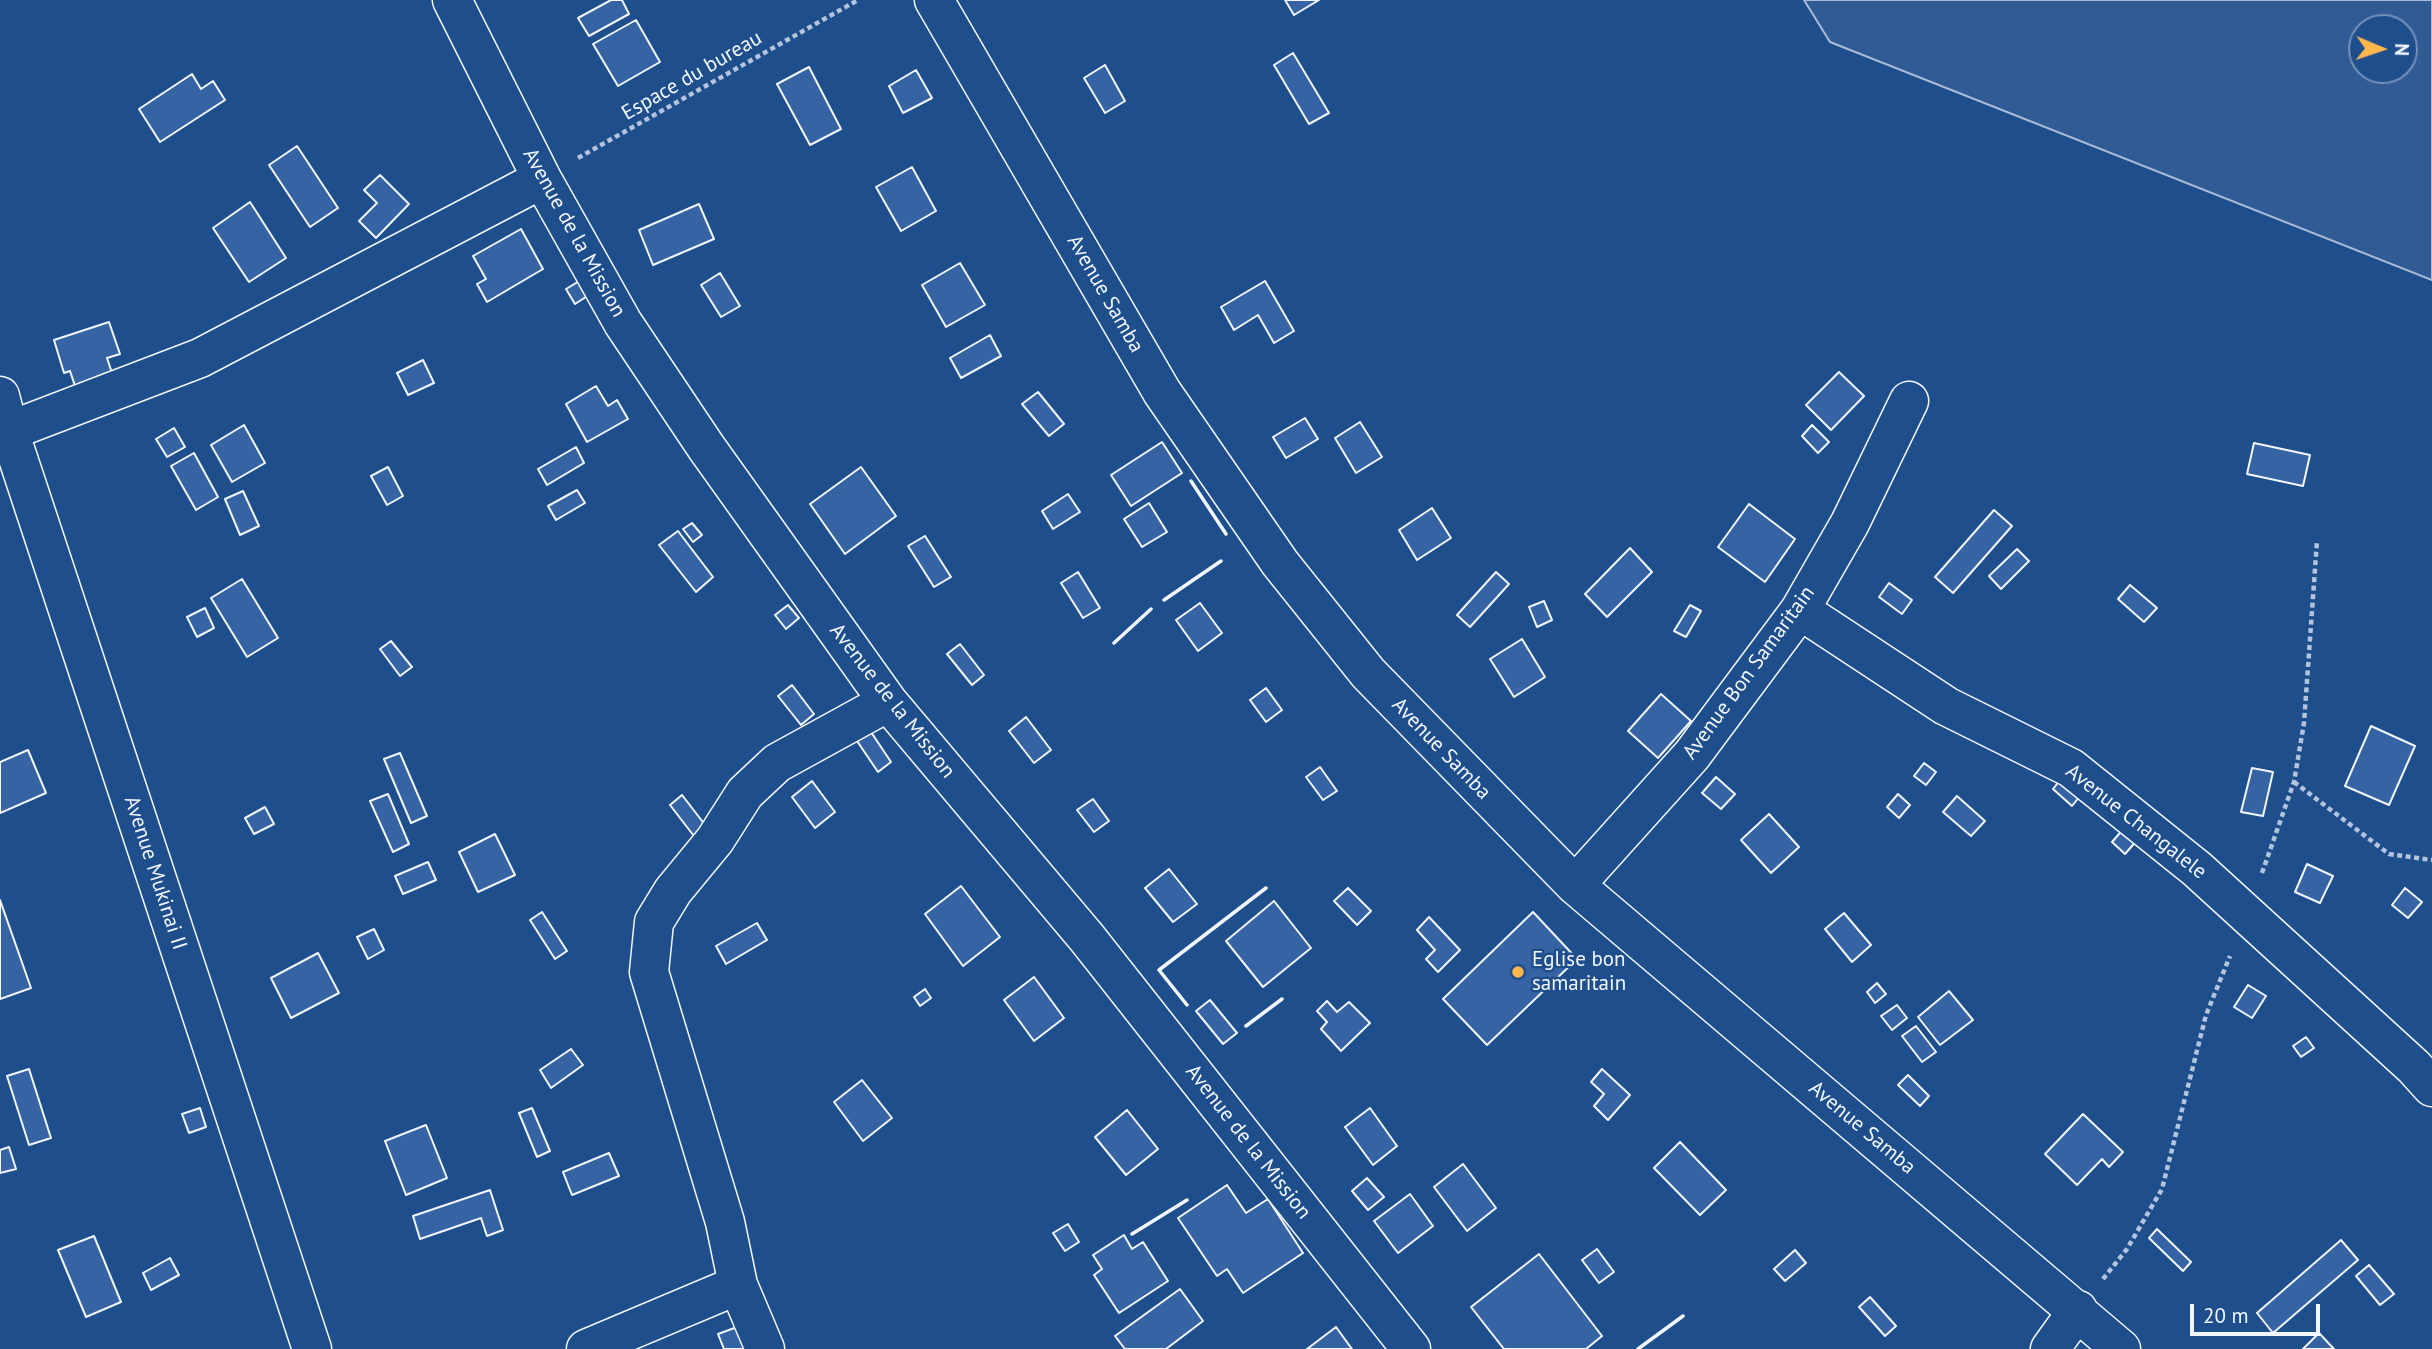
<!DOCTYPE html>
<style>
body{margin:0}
#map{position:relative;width:2432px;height:1349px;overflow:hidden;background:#1f4e8c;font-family:"PT Sans",sans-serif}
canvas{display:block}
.north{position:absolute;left:2348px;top:14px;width:70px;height:70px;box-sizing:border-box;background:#1f4e8c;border:2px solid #7391ba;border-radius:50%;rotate:92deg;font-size:19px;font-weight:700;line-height:28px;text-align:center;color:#f2f6ff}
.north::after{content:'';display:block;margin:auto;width:24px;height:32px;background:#ffb74d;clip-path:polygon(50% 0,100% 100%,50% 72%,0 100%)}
.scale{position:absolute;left:2190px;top:1304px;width:130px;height:32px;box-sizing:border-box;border:4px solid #f2f6ff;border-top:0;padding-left:9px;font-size:21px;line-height:24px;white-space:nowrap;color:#f2f6ff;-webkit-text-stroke:5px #1f4e8c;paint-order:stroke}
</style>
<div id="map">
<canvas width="2432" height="1349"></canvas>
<div class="north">N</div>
<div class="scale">20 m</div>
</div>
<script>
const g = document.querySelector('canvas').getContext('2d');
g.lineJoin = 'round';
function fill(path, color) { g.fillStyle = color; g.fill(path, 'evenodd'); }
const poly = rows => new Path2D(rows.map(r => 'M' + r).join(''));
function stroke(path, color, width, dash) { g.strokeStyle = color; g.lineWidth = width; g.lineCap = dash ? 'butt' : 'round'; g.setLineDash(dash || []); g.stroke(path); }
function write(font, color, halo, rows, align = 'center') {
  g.font = font + ' "PT Sans",sans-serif'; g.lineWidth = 5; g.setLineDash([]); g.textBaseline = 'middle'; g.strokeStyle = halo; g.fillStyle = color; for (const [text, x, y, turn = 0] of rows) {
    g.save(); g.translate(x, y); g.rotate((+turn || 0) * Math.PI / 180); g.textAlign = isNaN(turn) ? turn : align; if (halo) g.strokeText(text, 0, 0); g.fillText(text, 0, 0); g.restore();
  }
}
const built = poly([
 [1804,0,2432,0,2432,280,1830,42,1804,0],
 [2362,28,2404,28,2404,70,2362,70,2362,28]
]);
const building = poly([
 [611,0,622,0,629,14,589,36,578,18,611,0],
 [1285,0,1319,0,1294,15,1285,0],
 [636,20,660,62,618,86,593,44,636,20],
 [1293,53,1329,113,1309,124,1274,65,1293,53],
 [1105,65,1125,101,1105,113,1084,78,1105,65],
 [809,67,841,129,810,145,777,84,809,67],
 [916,70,932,98,903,113,889,86,916,70],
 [192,74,201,89,213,81,225,100,160,142,139,109,192,74],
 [297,146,338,208,310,227,269,165,297,146],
 [912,167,936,211,901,231,876,187,912,167],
 [380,175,409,204,376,238,359,221,377,203,364,190,380,175],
 [250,202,286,258,249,282,213,228,250,202],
 [699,204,714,239,653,265,639,230,699,204],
 [521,229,543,269,487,302,477,284,486,279,473,256,521,229],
 [960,263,985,305,946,327,922,285,960,263],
 [720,273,740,306,721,317,701,285,720,273],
 [581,280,589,295,575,304,566,289,581,280],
 [1265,281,1294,331,1274,343,1258,315,1234,330,1221,307,1265,281],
 [109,322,120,354,107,358,114,379,77,392,70,371,64,373,54,340,109,322],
 [990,335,1001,356,961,378,950,358,990,335],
 [423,360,434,383,408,395,397,373,423,360],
 [1839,372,1864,396,1831,430,1806,405,1839,372],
 [596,386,608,406,617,400,628,419,587,442,566,404,596,386],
 [1038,392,1064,424,1049,436,1022,404,1038,392],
 [1305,418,1318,439,1286,458,1273,437,1305,418],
 [1360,422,1382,457,1356,473,1335,438,1360,422],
 [244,425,265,463,232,482,211,445,244,425],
 [1812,425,1829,442,1818,453,1802,436,1812,425],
 [174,428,185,447,167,457,156,439,174,428],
 [1162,442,1182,473,1131,506,1111,475,1162,442],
 [2254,443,2310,455,2303,486,2247,474,2254,443],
 [576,447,584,463,547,485,538,469,576,447],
 [194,453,218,497,196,510,171,466,194,453],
 [388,467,403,496,387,505,371,476,388,467],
 [861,467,896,516,845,554,810,504,861,467],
 [577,490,585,503,556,520,548,506,577,490],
 [243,491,259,526,240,535,225,499,243,491],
 [1068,494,1080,512,1053,529,1042,511,1068,494],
 [1149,503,1167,532,1142,547,1124,519,1149,503],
 [1749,504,1795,539,1765,582,1718,547,1749,504],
 [1432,508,1451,538,1417,560,1399,530,1432,508],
 [1994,510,2012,526,1953,593,1935,577,1994,510],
 [692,523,702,535,693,542,683,529,692,523],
 [678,531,713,577,696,592,659,545,678,531],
 [925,536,951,577,934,587,908,546,925,536],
 [1630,548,1652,572,1607,617,1585,594,1630,548],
 [2017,549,2029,561,2001,589,1989,576,2017,549],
 [1078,572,1100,608,1083,618,1061,583,1078,572],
 [1496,572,1509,584,1470,627,1457,615,1496,572],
 [242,579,278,638,247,657,211,598,242,579],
 [1889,583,1912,600,1902,614,1879,597,1889,583],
 [2130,585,2157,608,2144,622,2118,599,2130,585],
 [1544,601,1552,620,1537,627,1529,607,1544,601],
 [1200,603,1222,633,1198,651,1176,620,1200,603],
 [788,605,799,618,786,629,775,615,788,605],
 [1690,605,1701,611,1686,637,1674,631,1690,605],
 [205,608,214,628,197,637,187,617,205,608],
 [1522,639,1545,677,1514,697,1490,659,1522,639],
 [391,641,412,667,400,676,380,649,391,641],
 [960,644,984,675,972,685,947,654,960,644],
 [792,685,814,714,801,725,778,696,792,685],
 [1266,688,1282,710,1266,722,1250,700,1266,688],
 [1661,694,1691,721,1658,758,1628,731,1661,694],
 [1026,717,1051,750,1034,763,1009,731,1026,717],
 [2371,726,2415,746,2389,805,2345,786,2371,726],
 [871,732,891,762,878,772,857,741,871,732],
 [28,750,46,793,0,813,0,762,28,750],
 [400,753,427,816,411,823,384,759,400,753],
 [1924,763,1936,772,1926,785,1914,776,1924,763],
 [1320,767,1337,791,1323,800,1306,777,1320,767],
 [2252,768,2273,772,2263,816,2241,812,2252,768],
 [2064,775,2084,791,2072,806,2053,789,2064,775],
 [1716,777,1735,794,1721,809,1702,793,1716,777],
 [812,781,835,812,815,828,792,797,812,781],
 [388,794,409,844,393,852,370,801,388,794],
 [1898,794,1910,805,1899,818,1887,807,1898,794],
 [682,795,709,830,697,840,670,805,682,795],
 [1957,796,1985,821,1971,836,1943,812,1957,796],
 [1093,799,1109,821,1094,832,1077,810,1093,799],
 [265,807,274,824,254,834,245,818,265,807],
 [1769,814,1799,847,1771,873,1741,840,1769,814],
 [2125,827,2139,838,2125,854,2112,842,2125,827],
 [495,834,515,875,478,892,459,852,495,834],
 [428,862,436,880,403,894,395,876,428,862],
 [2307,864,2333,876,2320,903,2295,892,2307,864],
 [1169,869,1197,904,1173,922,1145,888,1169,869],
 [961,886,1000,937,963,966,925,914,961,886],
 [1348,888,1371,911,1357,925,1334,901,1348,888],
 [2405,888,2422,902,2408,918,2392,905,2405,888],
 [0,900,31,988,0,999,0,900],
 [1274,901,1311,948,1263,987,1226,941,1274,901],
 [542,912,567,951,555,959,530,920,542,912],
 [1533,912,1577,959,1487,1045,1443,999,1533,912],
 [1844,913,1871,945,1852,962,1825,929,1844,913],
 [1429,917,1460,950,1438,972,1426,959,1435,950,1417,930,1429,917],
 [757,923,767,940,726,964,716,946,757,923],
 [374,929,384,950,368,959,357,937,374,929],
 [318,953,339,993,291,1018,271,978,318,953],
 [1034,977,1064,1018,1034,1041,1004,1000,1034,977],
 [1877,983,1886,994,1875,1003,1867,992,1877,983],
 [2248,985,2266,996,2252,1018,2234,1007,2248,985],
 [925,989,931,998,920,1006,914,997,925,989],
 [1949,991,1973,1020,1940,1045,1918,1017,1949,991],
 [1210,1000,1237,1033,1223,1044,1196,1011,1210,1000],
 [1327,1001,1337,1012,1349,1002,1370,1023,1341,1051,1321,1029,1327,1022,1317,1011,1327,1001],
 [1897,1005,1907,1018,1892,1030,1881,1016,1897,1005],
 [1916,1026,1936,1052,1922,1062,1902,1036,1916,1026],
 [2306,1037,2314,1048,2301,1057,2293,1046,2306,1037],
 [571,1049,583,1065,551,1088,540,1070,571,1049],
 [29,1069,51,1138,29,1145,7,1076,29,1069],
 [1602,1069,1630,1095,1608,1120,1594,1106,1604,1094,1591,1082,1602,1069],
 [1908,1075,1929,1096,1920,1106,1898,1085,1908,1075],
 [862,1080,892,1118,863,1141,834,1102,862,1080],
 [200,1108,206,1127,189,1133,182,1114,200,1108],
 [532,1108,550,1151,537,1157,519,1113,532,1108],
 [1370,1108,1397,1146,1373,1165,1345,1127,1370,1108],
 [1127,1110,1158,1149,1126,1175,1095,1137,1127,1110],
 [2083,1114,2123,1152,2109,1167,2102,1159,2077,1185,2045,1154,2083,1114],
 [426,1125,447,1178,406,1195,385,1141,426,1125],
 [1680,1142,1726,1190,1700,1215,1654,1168,1680,1142],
 [9,1147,16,1169,0,1173,0,1150,9,1147],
 [609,1153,619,1176,572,1195,563,1172,609,1153],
 [1463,1164,1496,1208,1467,1231,1434,1187,1463,1164],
 [1367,1178,1384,1197,1368,1210,1352,1191,1367,1178],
 [1227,1185,1246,1213,1268,1199,1303,1253,1243,1293,1227,1269,1217,1276,1178,1218,1227,1185],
 [490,1190,503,1230,487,1236,481,1218,420,1239,413,1216,490,1190],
 [1410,1194,1433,1226,1398,1253,1374,1221,1410,1194],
 [1068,1224,1079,1242,1065,1251,1053,1233,1068,1224],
 [2157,1229,2191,1262,2183,1271,2149,1238,2157,1229],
 [1124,1235,1132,1249,1143,1242,1168,1281,1119,1313,1094,1275,1102,1269,1093,1255,1124,1235],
 [94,1236,121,1302,86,1317,58,1250,94,1236],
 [2341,1240,2358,1260,2273,1333,2257,1313,2341,1240],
 [1597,1249,1614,1272,1599,1283,1582,1260,1597,1249],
 [1795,1250,1806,1263,1785,1281,1774,1269,1795,1250],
 [1539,1254,1602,1336,1586,1349,1504,1349,1471,1307,1539,1254],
 [170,1258,179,1275,151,1290,143,1273,170,1258],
 [2369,1265,2394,1294,2380,1305,2356,1276,2369,1265],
 [1180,1289,1203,1321,1166,1349,1125,1349,1115,1336,1180,1289],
 [1870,1297,1896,1326,1885,1336,1859,1307,1870,1297],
 [748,1323,758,1349,724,1349,718,1334,748,1323],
 [1336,1327,1352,1349,1307,1349,1336,1327],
 [2319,1333,2334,1349,2303,1349,2319,1333]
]);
const path = poly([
 [578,158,858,0],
 [2294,782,2389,854,2432,860],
 [2262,873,2294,782,2304,723,2317,541],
 [2103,1279,2127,1249,2162,1189,2206,1015,2230,956]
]);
const minor = poly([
 [452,0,542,179,623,323,706,447,888,702,1087,938,1411,1349],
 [934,0,1162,392,1280,563,1368,673,1575,885,2121,1349],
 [0,396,9,431,312,1349],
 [9,431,200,358,542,179],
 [1800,610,1946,706,2071,768,2197,869,2414,1067,2432,1087],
 [1575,885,1692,755,1800,610,1850,523,1909,401],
 [586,1349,738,1285],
 [765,1349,738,1285,725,1222,649,972,654,922,673,891,715,840,745,793,777,763,888,702],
 [2050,1349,2078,1310]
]);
const wall = poly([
 [1191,481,1226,534],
 [1164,600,1221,561],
 [1114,643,1151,609],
 [1187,1005,1159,970,1266,888],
 [1246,1026,1282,999],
 [1132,1234,1187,1200],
 [1638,1349,1683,1316]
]);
const markers = [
 [1518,972,7,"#ffb74d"]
];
const streetNames = [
 ["Espace du bureau",692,76,-30],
 ["Avenue de la Mission",574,233,61],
 ["Avenue Samba",1105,294,60],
 ["Avenue Bon Samaritain",1749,673,-54],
 ["Avenue de la Mission",892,701,52],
 ["Avenue Samba",1441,749,46],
 ["Avenue Changalele",2136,822,38],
 ["Avenue Mukinai II",155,873,72],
 ["Avenue Samba",1862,1128,40],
 ["Avenue de la Mission",1248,1142,52]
];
const poiNames = [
 ["Eglise bon",1532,960],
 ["samaritain",1532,984]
];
fill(built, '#305b95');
stroke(built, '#a8bbd7', 2);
fill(building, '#3563a3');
stroke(building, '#f2f6ff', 2);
stroke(minor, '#f2f6ff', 41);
stroke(path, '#b3c4dc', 4.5, [5, 3.5]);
stroke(minor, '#1f4e8c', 38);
stroke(wall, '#f2f6ff', 3.5);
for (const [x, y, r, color] of markers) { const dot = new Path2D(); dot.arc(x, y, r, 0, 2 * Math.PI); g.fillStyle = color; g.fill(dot); stroke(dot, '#1f4e8c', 2.5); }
write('21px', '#f2f6ff', '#1f4e8c', streetNames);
write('21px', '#f2f6ff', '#1f4e8c', poiNames, 'left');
</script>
